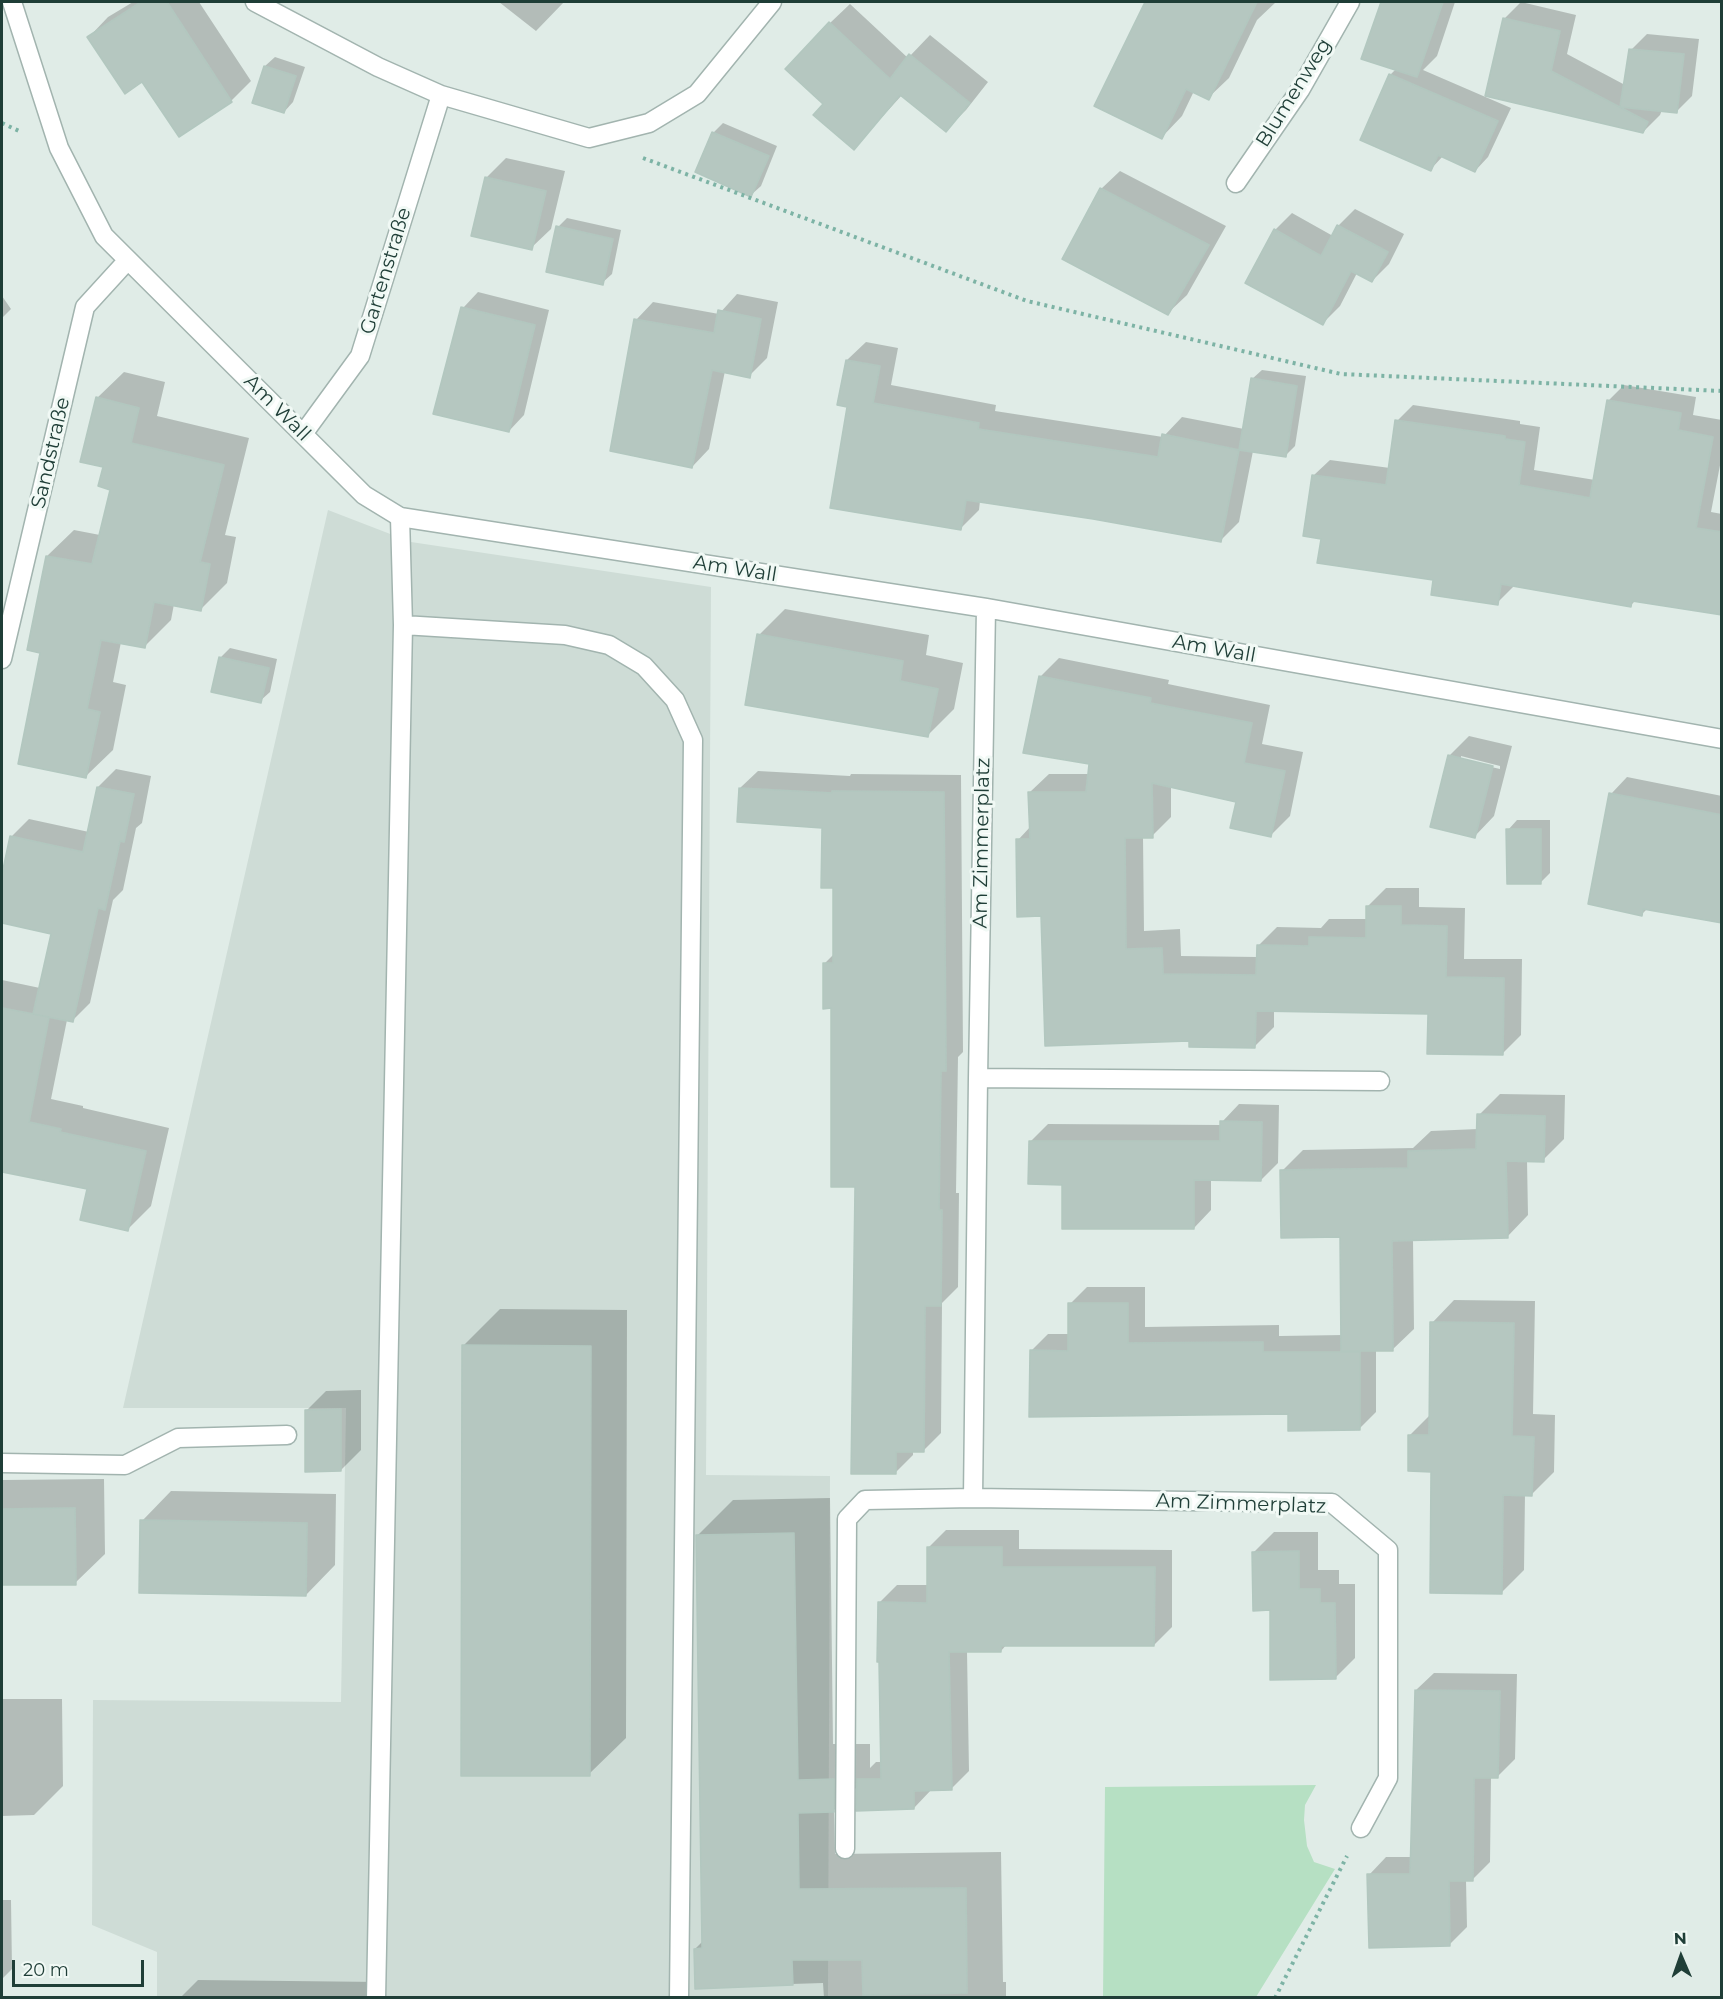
<!DOCTYPE html>
<meta charset="utf-8">
<style>
body{margin:0}
#map{position:relative;width:1723px;height:1999px;overflow:hidden;background:#e0ece7;font-family:Montserrat,sans-serif}
canvas{display:block}
.frame{position:absolute;inset:0;border:3px solid #1f3e37;pointer-events:none}
.north{position:absolute;left:1651px;top:1927px;width:60px;height:60px;-webkit-text-stroke:4px #f1f9f5;paint-order:stroke;rotate:358deg;font-size:16px;font-weight:700;line-height:24px;text-align:center;color:#1f3e37}
.north::after{content:'';display:block;margin:auto;width:21px;height:27px;background:#1f3e37;clip-path:polygon(50% 0,100% 100%,50% 72%,0 100%)}
.scale{position:absolute;left:12px;top:1960px;width:132px;height:27px;box-sizing:border-box;border:3px solid #1f3e37;border-top:0;padding-left:8px;font-size:18px;line-height:21px;white-space:nowrap;color:#1f3e37;-webkit-text-stroke:4px #f1f9f5;paint-order:stroke}
</style>
<div id="map">
<canvas width="1723" height="1999"></canvas>
<div class="frame"></div>
<div class="north">N</div>
<div class="scale">20 m</div>
</div>
<script>
const g = document.querySelector('canvas').getContext('2d');
g.lineJoin = 'round';
function fill(path, color) { g.fillStyle = color; g.fill(path, 'evenodd'); }
const poly = rows => new Path2D(rows.map(r => 'M' + r).join(''));
function stroke(path, color, width, dash) { g.strokeStyle = color; g.lineWidth = width; g.lineCap = dash ? 'butt' : 'round'; g.setLineDash(dash || []); g.stroke(path); }
function write(font, color, halo, rows, align = 'center') {
  g.font = font + ' Montserrat,sans-serif'; g.lineWidth = 6; g.setLineDash([]); g.textBaseline = 'middle'; g.strokeStyle = halo; g.fillStyle = color; for (const [text, x, y, turn = 0] of rows) {
    g.save(); g.translate(x, y); g.rotate((+turn || 0) * Math.PI / 180); g.textAlign = isNaN(turn) ? turn : align; if (halo) g.strokeText(text, 0, 0); g.fillText(text, 0, 0); g.restore();
  }
}
const built = poly([
 [328,510,411,542,711,587,706,1475,830,1476,828,1997,157,1997,157,1952,92,1925,93,1700,341,1702,346,1408,123,1408]
]);
const green = poly([
 [1316,1785,1305,1805,1304,1820,1307,1846,1314,1862,1335,1869,1256,1997,1103,1997,1105,1787]
]);
const shadow = poly([
 [133,2,199,2,251,81,231,101,180,135,143,80,89,37,108,17],
 [499,2,564,2,536,31],
 [1147,2,1276,2,1257,20,1229,78,1208,98,1194,91,1182,116,1162,137,1096,105],
 [1383,2,1455,2,1437,56,1423,70,1511,108,1488,157,1475,171,1443,156,1431,169,1390,75,1396,69,1363,58],
 [1521,2,1576,15,1567,54,1625,85,1631,50,1647,34,1699,39,1692,96,1676,112,1662,110,1660,115,1643,132,1487,95,1504,19],
 [850,4,908,58,930,35,988,82,966,110,946,130,902,95,854,148,825,104,830,23],
 [275,57,305,67,293,102,284,112,254,102,265,66],
 [723,123,777,146,761,186,751,195,713,133],
 [506,158,565,171,551,229,531,248,486,178],
 [1120,171,1226,226,1187,295,1168,313,1101,189],
 [1355,209,1404,234,1389,264,1372,281,1357,273,1340,306,1323,323,1275,230,1292,213,1333,236,1338,226],
 [567,218,621,230,612,274,602,283,558,227],
 [478,292,549,310,524,415,509,431,463,308],
 [737,294,778,302,767,358,749,376,725,371,709,449,692,467,636,320,653,302,719,314],
 [2,296,11,309,2,318],
 [866,342,898,348,891,385,996,405,995,411,1163,437,1182,417,1244,429,1252,379,1262,370,1306,376,1295,446,1285,456,1253,451,1239,522,1221,540,1093,517,980,501,979,510,961,528,849,406,847,360],
 [124,372,165,382,157,416,249,438,225,535,236,537,227,583,200,610,174,604,171,620,144,647,121,642,113,682,126,685,113,750,86,776,42,652,47,556,74,530,100,535,112,488,105,466,97,398],
 [1624,385,1696,397,1693,415,1722,420,1722,455,1711,512,1722,514,1722,613,1636,600,1631,605,1513,585,1513,587,1497,603,1323,538,1314,475,1330,460,1390,468,1397,421,1413,405,1520,421,1520,424,1540,427,1534,470,1595,480,1609,400],
 [785,609,929,635,926,655,963,663,954,709,928,735,759,635],
 [230,648,277,659,270,692,260,701,220,658],
 [1059,658,1169,680,1168,684,1270,705,1262,744,1303,752,1290,816,1271,835,1238,801,1171,786,1171,817,1152,836,1143,836,1144,931,1180,929,1181,956,1258,957,1258,946,1277,927,1321,928,1329,919,1367,919,1367,907,1386,888,1419,888,1419,907,1465,908,1464,959,1522,959,1521,1035,1502,1054,1429,1012,1274,1009,1274,1027,1255,1046,1191,1040,1043,915,1018,840,1031,826,1030,792,1049,774,1090,774,1091,763,1040,677],
 [1469,736,1512,746,1494,816,1475,836,1449,756],
 [1461,756,1500,766,1500,769,1461,760],
 [116,769,151,776,142,823,136,828,123,890,113,900,90,1003,72,1021,67,1020,51,1099,83,1106,83,1108,169,1128,151,1206,128,1229,89,1188,2,1169,2,980,40,988,53,933,2,922,8,889,2,888,2,881,11,837,29,819,89,832,98,787],
 [758,771,850,776,851,774,961,775,963,1052,958,1057,956,1193,959,1193,958,1287,942,1303,941,1433,923,1451,913,1451,913,1455,895,1473,833,1007,824,964,834,954,834,887,823,827,740,788],
 [1627,777,1722,796,1722,922,1648,908,1641,915,1611,794],
 [1517,820,1550,820,1550,873,1541,882,1508,830],
 [1500,1094,1565,1095,1564,1139,1543,1160,1527,1160,1528,1215,1507,1237,1413,1239,1414,1329,1392,1350,1376,1350,1376,1412,1359,1429,1031,1351,1048,1334,1070,1334,1070,1304,1087,1287,1145,1287,1145,1327,1279,1325,1279,1336,1343,1335,1342,1235,1282,1171,1303,1150,1413,1148,1431,1131,1478,1129,1479,1115],
 [1239,1104,1279,1105,1278,1163,1261,1180,1211,1179,1211,1210,1194,1228,1064,1184,1031,1141,1048,1124,1222,1125,1222,1122],
 [1454,1300,1535,1301,1533,1414,1555,1415,1554,1472,1532,1494,1525,1494,1524,1570,1502,1592,1432,1470,1410,1435,1430,1415,1432,1323],
 [500,1309,627,1310,626,1738,589,1774,463,1346],
 [361,1390,361,1450,341,1470,306,1411,326,1391],
 [104,1479,105,1554,75,1583,2,1584,2,1480],
 [171,1491,336,1494,335,1565,306,1595,142,1521],
 [830,1498,833,1744,870,1744,870,1768,876,1762,882,1762,879,1603,897,1585,928,1585,929,1547,946,1530,1019,1530,1019,1549,1172,1550,1172,1627,1154,1645,1007,1644,1001,1651,967,1651,969,1771,951,1789,932,1789,914,1808,858,1786,834,1810,835,1854,1001,1852,1003,1982,1006,1982,1006,1998,824,1998,823,1983,697,1987,695,1949,703,1941,697,1536,733,1500],
 [1274,1532,1318,1532,1318,1570,1339,1570,1339,1584,1355,1584,1355,1658,1335,1678,1271,1609,1254,1552],
 [1434,1673,1517,1674,1515,1759,1498,1776,1491,1776,1490,1862,1472,1880,1466,1880,1467,1927,1449,1945,1369,1875,1386,1857,1412,1857,1416,1690],
 [2,1699,62,1699,63,1786,34,1815,2,1816],
 [2,1900,11,1900,12,1969,2,1979],
 [198,1980,381,1982,380,1998,180,1998]
]);
const building = poly([
 [141,2,167,2,232,102,179,137,142,82,125,94,87,37,141,2],
 [1145,2,1257,2,1209,100,1186,89,1162,139,1094,106,1145,2],
 [1381,2,1443,2,1417,77,1361,59,1381,2],
 [1503,18,1560,31,1551,71,1648,122,1643,133,1485,96,1503,18],
 [829,22,890,79,909,54,970,103,946,132,900,95,854,150,813,115,823,104,785,69,829,22],
 [1629,49,1684,54,1677,113,1620,107,1629,49],
 [264,66,296,76,284,113,252,103,264,66],
 [1389,74,1498,121,1475,172,1438,155,1431,171,1360,140,1389,74],
 [712,132,769,156,751,197,695,172,712,132],
 [485,177,546,191,532,250,471,236,485,177],
 [1100,188,1209,245,1168,315,1062,259,1100,188],
 [1337,225,1388,252,1372,282,1351,271,1323,325,1245,283,1274,229,1321,256,1337,225],
 [556,226,613,239,603,285,546,272,556,226],
 [461,307,535,325,509,432,433,414,461,307],
 [718,310,761,319,750,378,712,370,692,468,610,451,634,319,714,333,718,310],
 [846,360,880,366,873,403,979,423,978,429,1158,457,1162,434,1239,450,1221,542,1093,519,966,500,961,530,830,508,847,407,837,405,846,360],
 [1251,378,1297,386,1286,457,1239,450,1251,378],
 [96,397,139,408,131,443,224,465,200,562,210,564,201,611,154,602,145,648,101,640,87,709,100,712,86,778,18,764,40,653,27,650,46,556,92,564,110,490,98,486,103,467,80,462,96,397],
 [1607,400,1681,413,1678,430,1713,437,1696,528,1722,532,1722,615,1632,601,1631,607,1501,584,1498,605,1431,595,1433,580,1317,563,1321,539,1303,536,1312,475,1386,485,1395,420,1505,436,1505,439,1525,442,1519,485,1590,498,1607,400],
 [757,634,903,661,900,681,938,689,928,737,745,705,757,634],
 [219,657,269,668,261,703,211,692,219,657],
 [1039,676,1151,698,1150,703,1252,723,1244,763,1285,771,1271,837,1230,828,1236,802,1152,783,1153,838,1125,838,1126,949,1162,948,1163,974,1256,975,1257,945,1309,946,1309,937,1366,938,1366,906,1401,906,1401,925,1447,926,1446,977,1504,978,1503,1055,1427,1054,1428,1014,1256,1011,1255,1048,1189,1047,1189,1041,1045,1046,1041,916,1017,917,1016,839,1030,839,1028,792,1086,792,1089,764,1023,753,1039,676],
 [1448,755,1493,766,1475,838,1430,827,1448,755],
 [97,787,134,794,124,842,120,841,105,910,98,908,73,1022,33,1014,51,934,2,923,2,874,10,836,83,852,97,787],
 [739,788,832,793,832,791,944,792,946,1071,941,1071,939,1210,942,1210,941,1306,925,1306,924,1452,896,1452,896,1474,851,1474,855,1187,831,1187,831,1008,823,1009,823,963,833,963,833,888,821,888,822,828,737,822,739,788],
 [1609,793,1722,815,1722,923,1643,909,1642,916,1588,904,1609,793],
 [1506,829,1541,829,1541,884,1507,884,1506,829],
 [2,1008,49,1017,29,1122,61,1129,60,1132,146,1151,128,1231,80,1220,87,1189,2,1172,2,1008],
 [1477,1114,1545,1116,1544,1162,1506,1161,1508,1238,1392,1241,1393,1351,1341,1351,1340,1237,1281,1238,1280,1170,1408,1168,1408,1151,1476,1149,1477,1114],
 [1220,1121,1262,1122,1261,1181,1194,1180,1194,1229,1062,1229,1062,1185,1028,1184,1029,1141,1220,1141,1220,1121],
 [1068,1303,1128,1303,1128,1343,1263,1342,1263,1352,1360,1352,1360,1430,1288,1431,1288,1414,1029,1417,1030,1350,1068,1351,1068,1303],
 [1430,1322,1514,1323,1512,1436,1534,1437,1532,1496,1503,1495,1502,1594,1430,1593,1431,1472,1408,1471,1408,1435,1429,1435,1430,1322],
 [462,1345,591,1346,590,1776,461,1776,462,1345],
 [341,1409,341,1471,305,1472,305,1410,341,1409],
 [75,1508,76,1585,2,1585,2,1509,75,1508],
 [140,1520,307,1523,306,1596,139,1593,140,1520],
 [794,1533,798,1780,834,1779,834,1812,798,1813,799,1889,966,1888,967,1993,863,1995,862,1960,792,1960,793,1985,695,1989,694,1949,702,1948,696,1535,794,1533],
 [927,1547,1002,1547,1002,1567,1155,1567,1154,1646,1001,1646,1001,1652,949,1652,952,1790,914,1791,914,1809,856,1811,857,1779,881,1779,879,1662,877,1662,878,1602,927,1603,927,1547],
 [1299,1551,1299,1589,1320,1589,1320,1603,1335,1603,1336,1679,1270,1680,1270,1610,1253,1611,1252,1552,1299,1551],
 [1415,1690,1500,1691,1498,1778,1474,1778,1473,1881,1449,1881,1450,1946,1369,1948,1367,1874,1410,1874,1415,1690]
]);
const path = poly([
 [2,123,19,131],
 [643,158,1027,301,1341,374,1722,391],
 [1275,1998,1347,1856]
]);
const lane = poly([
 [403,625,565,635,609,645,644,666,675,700,693,740,679,1998],
 [2,1463,125,1465,178,1438,287,1435],
 [376,1998,403,625,400,517]
]);
const street = poly([
 [12,2,59,148,104,236,364,495,400,517,986,608,1722,739],
 [255,2,378,67,441,95,589,138,649,123,697,94,772,2],
 [1236,183,1300,90,1350,2],
 [303,434,360,356,441,95],
 [986,608,978,1078,973,1498,1332,1503,1388,1550,1388,1778,1361,1828],
 [2,659,85,307,127,261],
 [978,1078,1380,1081],
 [845,1849,847,1519,865,1500,973,1498]
]);
const streetNames = [
 ["Blumenweg",1294,93,-58],
 ["Gartenstraße",386,271,-73],
 ["Am Wall",277,408,45],
 ["Sandstraße",51,453,-77],
 ["Am Wall",735,569,9],
 ["Am Wall",1214,649,10],
 ["Am Zimmerplatz",982,843,-89],
 ["Am Zimmerplatz",1241,1504,2]
];
fill(built, '#cedcd6');
fill(green, '#b6e0c3');
fill(shadow, '#0003');
fill(building, '#b5c7c0');
stroke(building, '#b2c7bf', 1.5);
stroke(lane, '#a2b4af', 21);
stroke(street, '#a2b4af', 21);
stroke(path, '#7db3a5', 4, [3, 4.5]);
stroke(lane, '#fff', 18);
stroke(street, '#fff', 18);
write('20px', '#1f3e37', '#f1f9f5', streetNames);
</script>
